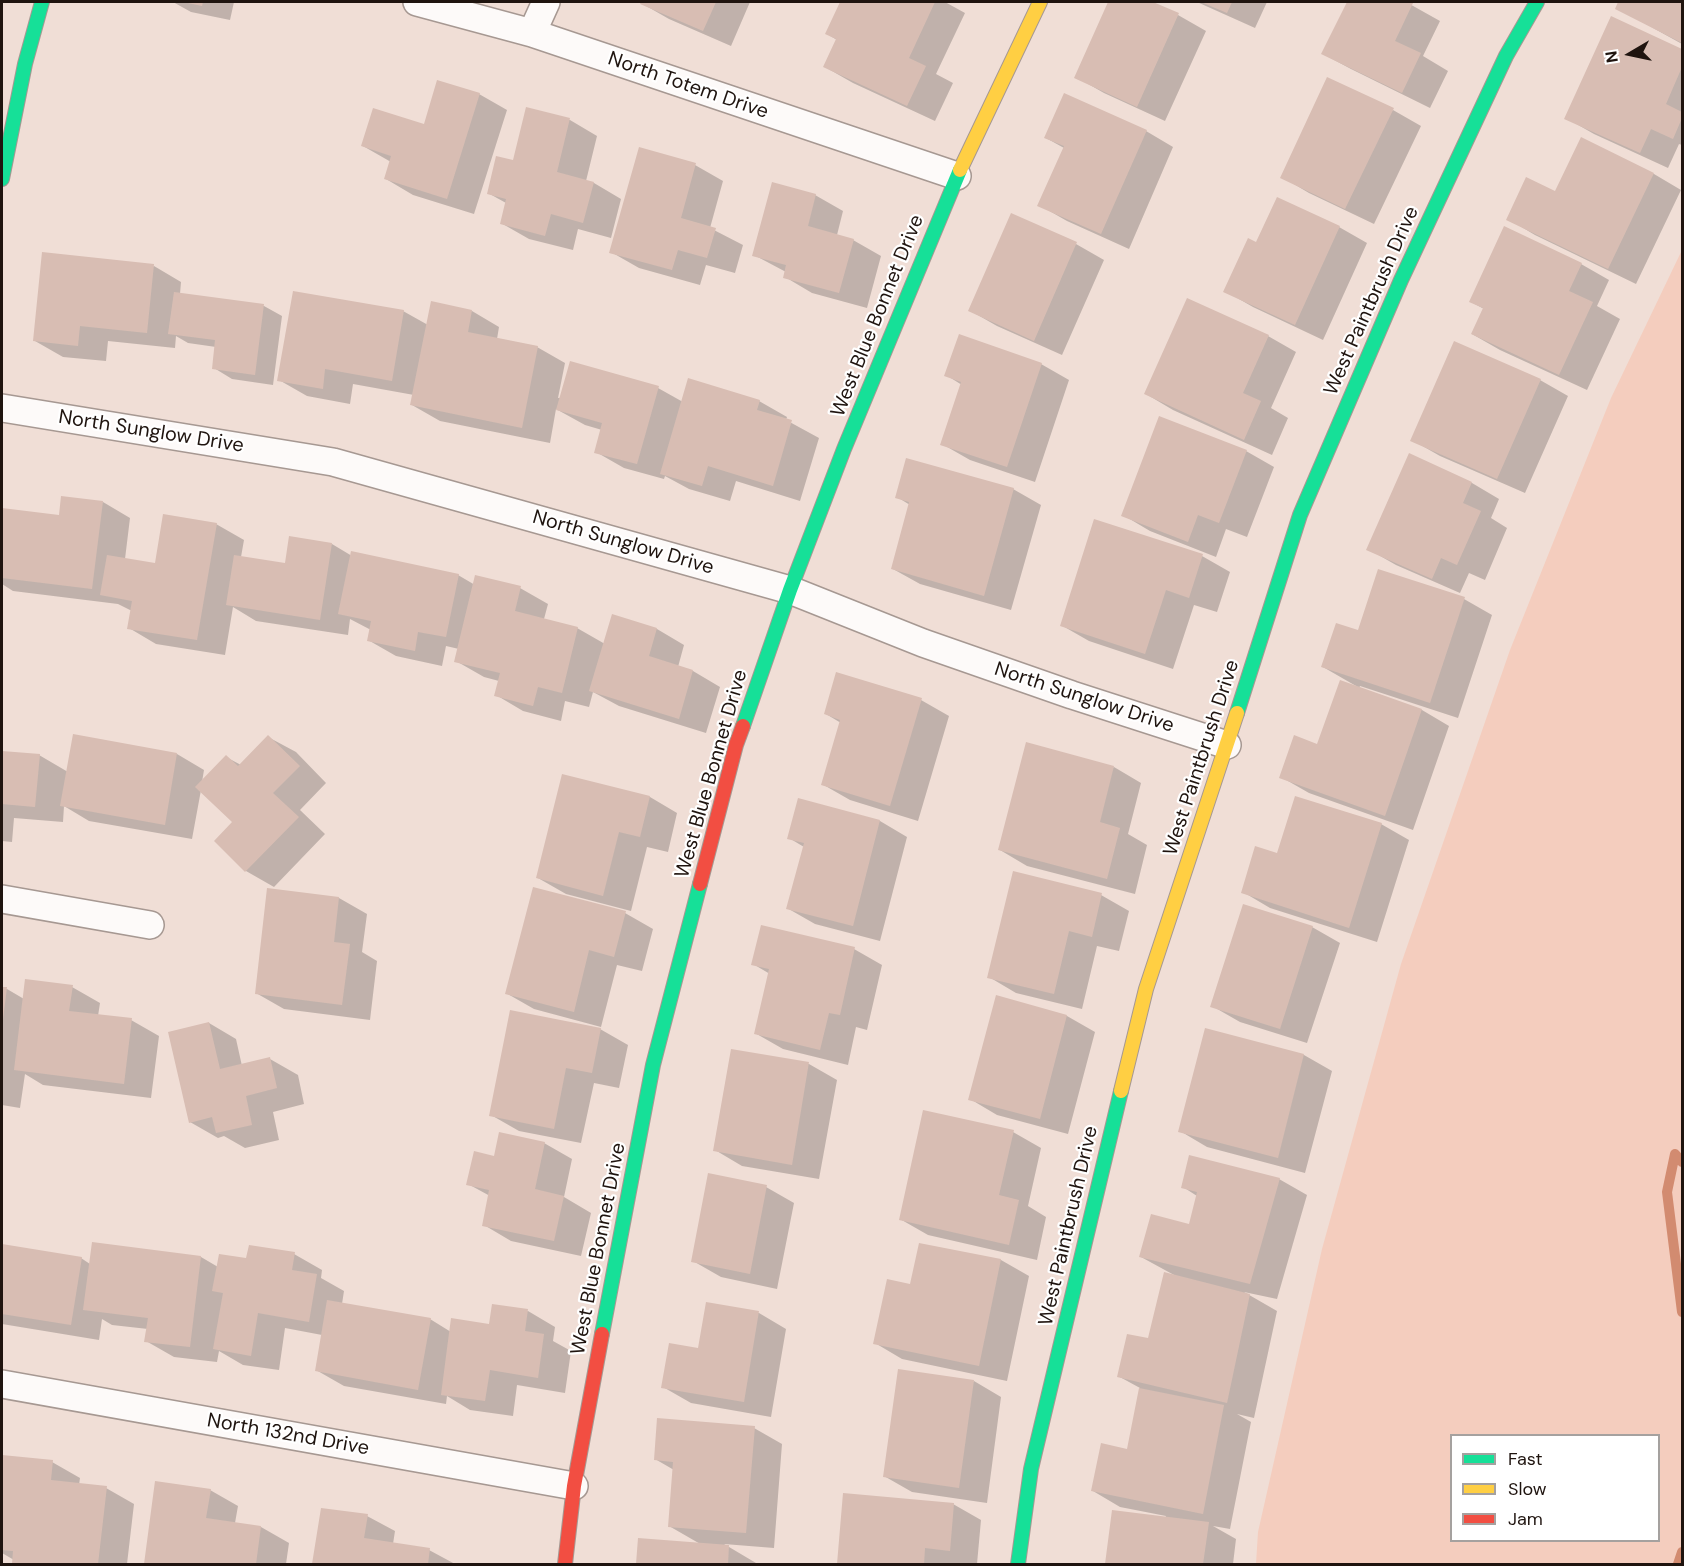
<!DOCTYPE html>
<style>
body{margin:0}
#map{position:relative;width:1684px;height:1566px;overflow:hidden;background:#f0ded6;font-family:"DM Sans",sans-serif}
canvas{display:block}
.frame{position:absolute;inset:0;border:3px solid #1f140f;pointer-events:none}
.legend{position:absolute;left:1450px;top:1434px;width:210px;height:108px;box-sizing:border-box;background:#fff;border:2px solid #a5a19f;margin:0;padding:8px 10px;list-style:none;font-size:18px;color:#1f140f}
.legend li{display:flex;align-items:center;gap:12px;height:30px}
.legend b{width:30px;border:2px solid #a5a19f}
.north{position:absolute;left:1600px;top:24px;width:60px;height:60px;-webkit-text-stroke:4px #fff;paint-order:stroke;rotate:261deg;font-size:16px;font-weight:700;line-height:24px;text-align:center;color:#1f140f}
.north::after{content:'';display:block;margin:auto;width:21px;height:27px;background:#1f140f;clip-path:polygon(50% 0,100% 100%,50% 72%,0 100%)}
</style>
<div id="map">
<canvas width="1684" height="1566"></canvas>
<div class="frame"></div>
<ul class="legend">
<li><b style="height:8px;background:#16e098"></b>Fast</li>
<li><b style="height:8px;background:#ffcf43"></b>Slow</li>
<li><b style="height:8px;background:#f24e42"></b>Jam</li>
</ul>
<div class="north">N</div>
</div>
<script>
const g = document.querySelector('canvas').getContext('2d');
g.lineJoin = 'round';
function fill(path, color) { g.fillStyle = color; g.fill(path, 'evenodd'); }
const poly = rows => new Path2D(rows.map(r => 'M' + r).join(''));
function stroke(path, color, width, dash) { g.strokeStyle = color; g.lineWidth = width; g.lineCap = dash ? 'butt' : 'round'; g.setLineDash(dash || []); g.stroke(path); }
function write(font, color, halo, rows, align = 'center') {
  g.font = font + ' "DM Sans",sans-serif'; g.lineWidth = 4.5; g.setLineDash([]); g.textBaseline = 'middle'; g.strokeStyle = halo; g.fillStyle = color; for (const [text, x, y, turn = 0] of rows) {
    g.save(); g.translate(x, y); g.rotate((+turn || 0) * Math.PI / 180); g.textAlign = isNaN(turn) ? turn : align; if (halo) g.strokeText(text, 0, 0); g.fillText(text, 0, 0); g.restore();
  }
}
const green = poly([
 [1682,250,1682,1564,1256,1564,1258,1532,1322,1249,1401,964,1510,650,1611,398],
 [1452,1436,1658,1436,1658,1540,1452,1540]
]);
const shadow = poly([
 [173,2,234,2,230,20,191,12],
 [642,2,750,2,731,46,669,19,641,3],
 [841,2,945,2,965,13,936,74,953,83,935,121,853,83,825,67,837,40,827,34],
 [1110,2,1149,2,1178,15,1206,31,1165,121,1104,93,1076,77],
 [1197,2,1267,2,1255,28],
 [1348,2,1406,2,1440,21,1423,56,1448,71,1430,108,1351,69,1323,54],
 [1620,2,1682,2,1682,44,1617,8],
 [1612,18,1682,50,1682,145,1679,144,1668,168,1594,134,1566,118],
 [479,94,507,110,474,214,413,195,386,179,391,162,363,146,425,126],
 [527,109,570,120,597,136,586,181,594,183,621,199,611,238,578,229,573,250,529,239,501,223,506,203,488,193,514,162],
 [1393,110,1421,126,1374,224,1309,193,1282,177],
 [1146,131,1173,147,1129,249,1067,221,1039,205,1064,148,1046,138],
 [1581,139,1654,174,1681,190,1636,284,1535,235,1508,219,1556,193],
 [695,165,723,181,710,228,743,245,735,273,706,265,700,285,639,268,611,252],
 [815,195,843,211,837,235,853,240,881,256,867,308,812,293,785,277,786,272,754,255],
 [1012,215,1076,244,1104,260,1062,355,997,326,969,310],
 [1339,227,1367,243,1323,340,1253,307,1225,291,1257,243],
 [1581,264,1609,280,1597,306,1620,319,1587,390,1500,350,1472,334,1484,309,1471,302],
 [154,266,181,282,180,294,264,306,282,316,273,385,232,379,214,368,216,347,188,343,176,336,175,348,108,341,106,361,63,357,35,341],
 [403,311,428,325,472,311,499,327,497,339,537,347,565,363,558,398,658,388,683,402,759,401,787,417,786,420,819,438,800,501,736,481,730,501,689,489,665,476,664,479,624,468,596,452,602,430,585,425,556,409,550,443,440,421,412,405,414,395,353,384,350,404,307,396,279,380],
 [1268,336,1296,352,1271,408,1288,418,1272,455,1173,410,1146,394],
 [1041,364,1069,380,1035,482,970,460,942,444,962,385,946,375],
 [1540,380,1568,396,1525,493,1440,456,1412,440],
 [1246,451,1274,467,1247,537,1226,529,1216,557,1150,531,1123,515],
 [1410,455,1472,483,1499,499,1491,518,1507,528,1485,580,1469,573,1460,593,1396,565,1368,549],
 [1013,489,1041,505,1011,610,920,584,893,569,910,505,897,497],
 [103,502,130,518,125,559,156,564,216,524,244,540,241,557,286,564,332,544,352,556,458,575,475,585,520,588,548,604,544,619,577,628,605,644,613,616,657,629,684,645,678,667,693,671,720,687,706,733,619,706,593,692,589,707,565,701,561,721,523,711,496,695,499,681,484,677,456,661,459,649,446,646,442,666,396,656,368,640,371,630,350,619,348,635,256,621,233,607,225,655,156,644,129,628,132,611,118,604,13,591,2,584,2,510,60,517],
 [1202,556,1230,572,1217,612,1194,605,1173,669,1089,641,1061,625],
 [1464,599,1492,615,1458,718,1360,686,1359,688,1422,710,1449,726,1413,830,1309,793,1281,777,1318,746,1356,686,1323,667,1359,632],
 [921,700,949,716,918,821,850,800,822,784,841,723,826,714],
 [268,737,296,752,326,783,300,810,325,834,274,887,246,871,216,841,234,822,201,790,192,839,89,821,64,806,63,822,14,818,12,842,2,841,2,752,39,755,68,772,177,754,204,770,202,782,226,757,241,765],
 [1114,767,1141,783,1128,834,1147,845,1135,894,1027,866,1000,850],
 [564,776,650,797,677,813,668,852,647,847,631,911,566,894,538,878],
 [799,800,880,821,907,837,880,941,815,924,787,908,804,847,789,838],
 [1381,824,1409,840,1377,942,1270,908,1243,892,1278,855],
 [269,889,339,898,367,914,362,952,377,961,370,1020,284,1009,256,993],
 [1101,895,1129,911,1119,951,1097,946,1082,1009,1016,993,989,977],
 [625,913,653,929,642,971,617,965,601,1027,534,1009,506,993],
 [1312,927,1340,943,1307,1043,1240,1022,1212,1006],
 [854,949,882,965,867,1030,856,1027,848,1065,783,1049,755,1033,770,974,753,964],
 [72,987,100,1003,98,1016,131,1020,159,1036,151,1098,43,1085,25,1074,20,1108,2,1105,2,988,7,989,24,999],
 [997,997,1067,1016,1095,1032,1068,1134,997,1115,970,1099],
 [209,1023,236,1039,242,1066,270,1059,298,1075,304,1104,273,1112,279,1140,245,1148,224,1136,218,1138,190,1122],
 [600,1029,628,1045,619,1088,594,1083,581,1143,519,1131,491,1115],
 [1206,1030,1304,1055,1332,1071,1305,1173,1207,1147,1180,1131],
 [732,1051,809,1064,837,1080,819,1179,742,1166,715,1150],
 [1013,1132,1041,1148,1028,1206,1046,1217,1037,1260,928,1235,900,1219],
 [544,1143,572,1159,564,1197,591,1213,581,1256,511,1241,484,1225,490,1196,468,1184,495,1158],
 [1279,1179,1307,1195,1277,1299,1244,1292,1277,1311,1254,1418,1237,1414,1251,1422,1230,1529,1213,1526,1236,1539,1233,1564,1107,1564,1113,1512,1165,1518,1166,1516,1120,1507,1093,1491,1128,1450,1140,1388,1118,1376,1149,1340,1174,1275,1141,1257,1190,1226,1197,1196,1183,1187],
 [766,1187,794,1203,777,1289,721,1277,693,1261],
 [93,1244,201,1257,218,1267,248,1260,294,1254,322,1270,321,1278,344,1291,342,1304,430,1319,451,1332,491,1325,528,1311,555,1327,553,1341,571,1351,565,1393,517,1385,513,1416,470,1410,447,1396,446,1404,344,1386,316,1370,322,1335,285,1328,279,1370,243,1365,219,1351,217,1362,174,1357,146,1341,148,1329,112,1325,102,1319,99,1340,2,1324,2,1246,81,1258,90,1264],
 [920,1244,1001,1260,1029,1276,1007,1381,902,1359,875,1343,911,1286],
 [708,1304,759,1313,786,1329,771,1417,691,1403,663,1387,700,1349],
 [974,1381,1001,1397,987,1503,912,1492,884,1476],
 [754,1428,782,1444,774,1548,724,1544,756,1563,756,1564,638,1564,640,1540,702,1545,669,1526,674,1470,655,1459],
 [2,1457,52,1462,80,1478,79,1485,106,1488,134,1504,127,1564,13,1564,14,1560,2,1553],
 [156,1483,210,1490,238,1506,235,1523,261,1527,289,1543,286,1564,145,1564],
 [844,1495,953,1504,981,1520,977,1564,953,1563,952,1564,838,1564],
 [322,1509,367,1516,395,1531,393,1544,429,1550,455,1564,314,1564]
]);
const stream = poly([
 [1682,1162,1675,1154,1667,1192,1682,1312],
 [1678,1564,1682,1552]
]);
const building = poly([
 [641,2,716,2,703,31,640,4],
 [840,2,935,2,909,58,926,66,907,106,823,67,836,39,825,34],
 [1108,2,1153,2,1179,13,1137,107,1074,78],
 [1201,2,1232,2,1227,13],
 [1347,2,1410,2,1413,3,1395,41,1421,53,1402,93,1321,54],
 [1618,2,1682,2,1682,43,1615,9],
 [188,3,188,2,203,2,202,6],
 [1611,16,1682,49,1682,67,1666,104,1682,112,1682,118,1673,139,1651,129,1640,153,1564,119],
 [1327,77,1394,108,1345,209,1280,178],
 [437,80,480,93,447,199,384,179,391,156,361,146,373,108,424,124],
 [1064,93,1147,130,1101,234,1037,206,1064,146,1044,138],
 [526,107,570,118,557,172,594,182,583,223,551,214,545,236,500,224,506,199,487,194,496,156,513,160],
 [1581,137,1654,173,1608,269,1506,220,1526,177,1555,191],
 [639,147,696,163,681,218,716,228,707,258,678,250,672,270,609,253],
 [772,182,816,194,808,226,854,239,839,293,783,278,786,265,752,256],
 [1277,197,1340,226,1295,325,1223,292,1248,238,1256,242],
 [1011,213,1077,242,1034,341,968,311],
 [1504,226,1582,263,1569,291,1593,302,1559,375,1471,334,1483,308,1469,302],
 [42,252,154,264,147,333,80,326,78,346,33,341],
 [293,291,404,310,392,381,325,369,323,389,277,381],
 [174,292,264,304,255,375,212,369,215,340,168,334],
 [1187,298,1269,335,1243,393,1261,401,1244,440,1144,394],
 [431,301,472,310,468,332,538,346,522,428,410,405],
 [959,334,1042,363,1007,467,940,445,961,382,944,376],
 [1454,341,1541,379,1497,479,1410,441],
 [570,361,659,386,637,464,594,453,602,423,556,410],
 [688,378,760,400,757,410,792,420,773,486,708,466,702,486,660,474],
 [1159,416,1247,450,1219,523,1198,515,1188,542,1121,516],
 [1409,453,1472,482,1463,503,1481,511,1457,565,1441,558,1432,579,1366,550],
 [906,458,1014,488,984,596,891,569,909,502,895,498],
 [61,496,103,501,92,589,2,578,2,508,59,515],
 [163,514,217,523,197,640,127,629,132,601,100,595,107,555,155,563],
 [1094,519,1203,554,1189,598,1166,590,1145,654,1060,626],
 [289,536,332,543,320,620,226,605,234,555,285,563],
 [351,551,459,574,446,637,418,632,415,651,367,641,371,621,338,614],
 [1378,569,1465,597,1430,703,1321,667,1336,623,1358,630],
 [475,575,521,586,515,611,578,627,562,693,538,687,533,706,494,696,500,673,454,662],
 [612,614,657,628,649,656,693,670,679,719,589,691],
 [836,672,922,698,890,806,821,785,840,720,824,714],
 [1340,680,1422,709,1385,816,1279,778,1294,735,1317,744],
 [73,734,177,753,165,825,60,806],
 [268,735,300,766,273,793,299,817,245,872,214,841,232,822,195,787,226,755,238,766],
 [1026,742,1114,766,1100,822,1120,828,1107,879,998,850],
 [2,751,40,754,35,807,2,804],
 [562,774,650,796,640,837,619,832,603,896,536,878],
 [1295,796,1382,823,1349,928,1241,893,1255,846,1277,853],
 [798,798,880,820,853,926,786,909,804,843,787,839],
 [1013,871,1102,893,1092,937,1069,931,1054,994,987,978],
 [533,887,626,911,614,957,589,950,574,1012,505,994],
 [267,888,339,897,334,942,350,944,342,1005,255,994],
 [1243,904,1313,926,1280,1029,1210,1007],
 [761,925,855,947,840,1015,829,1013,820,1050,754,1034,769,969,751,965],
 [25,979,73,985,69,1011,132,1018,124,1084,14,1070],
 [2,987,7,987,3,1019,2,1019],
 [996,995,1067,1015,1040,1119,968,1100],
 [510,1010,601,1028,592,1073,566,1068,554,1129,489,1116],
 [209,1022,220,1069,270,1057,277,1088,246,1096,252,1125,216,1133,212,1117,189,1123,168,1032],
 [1205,1028,1304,1054,1278,1158,1178,1132],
 [731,1049,809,1062,792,1165,713,1151],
 [923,1110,1014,1130,999,1195,1019,1200,1009,1245,899,1220],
 [499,1132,545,1142,535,1189,564,1196,554,1241,482,1226,489,1190,466,1185,474,1151,494,1156],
 [1189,1155,1280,1178,1250,1284,1139,1257,1151,1214,1189,1224,1197,1192,1181,1188],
 [708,1173,767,1185,750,1274,691,1262],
 [92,1242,201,1256,190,1347,144,1342,148,1318,83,1310],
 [919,1243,1001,1259,979,1366,873,1344,887,1279,910,1284],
 [2,1244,82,1257,71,1325,2,1314],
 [249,1245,295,1252,292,1270,317,1274,309,1322,258,1313,251,1356,213,1349,223,1293,212,1291,219,1254,246,1258],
 [1164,1272,1250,1294,1227,1403,1117,1377,1127,1334,1148,1338],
 [327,1300,431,1318,418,1390,315,1371],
 [706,1302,759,1311,744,1402,661,1388,669,1343,698,1348],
 [492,1304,528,1309,525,1331,544,1334,538,1378,490,1370,485,1401,441,1395,451,1318,489,1324],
 [898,1369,974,1380,959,1488,883,1477],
 [1139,1388,1224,1405,1203,1514,1091,1491,1101,1443,1127,1449],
 [657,1418,755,1426,746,1533,668,1527,673,1462,654,1460],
 [2,1455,53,1460,51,1480,107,1486,98,1564,12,1564,13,1551,2,1550],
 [155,1481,211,1489,206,1518,261,1526,256,1564,144,1564],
 [843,1493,954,1503,950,1551,925,1548,924,1564,837,1564],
 [321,1508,368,1514,364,1538,430,1548,428,1564,312,1564],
 [1112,1510,1209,1522,1203,1564,1105,1564],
 [638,1538,729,1545,728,1564,636,1564]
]);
const street = poly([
 [417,2,532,33,957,176],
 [532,33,546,2],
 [2,408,333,462,790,590,923,643,1072,695,1227,745],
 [2,899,150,925],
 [2,1384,574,1486]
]);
const fast = poly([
 [2,179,25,64,42,2],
 [1237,713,1300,515,1401,280,1506,56,1537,2],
 [743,726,790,590,844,449,960,170],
 [602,1334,653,1065,700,884],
 [1018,1564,1031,1469,1121,1091]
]);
const slow = poly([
 [960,170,1040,2],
 [1121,1091,1146,989,1237,713]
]);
const jam = poly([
 [700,884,736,745,743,726],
 [565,1564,574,1486,602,1334]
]);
const streetNames = [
 ["North Totem Drive",688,86,19],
 ["West Paintbrush Drive",1372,301,-66],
 ["West Blue Bonnet Drive",878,316,-68],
 ["North Sunglow Drive",151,432,9],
 ["North Sunglow Drive",623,543,16],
 ["North Sunglow Drive",1084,698,18],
 ["West Paintbrush Drive",1202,758,-72],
 ["West Blue Bonnet Drive",712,774,-74],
 ["West Paintbrush Drive",1069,1226,-77],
 ["West Blue Bonnet Drive",599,1249,-79],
 ["North 132nd Drive",288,1435,10]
];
fill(green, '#f4cdbe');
fill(shadow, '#0003');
stroke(stream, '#d28b70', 10);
fill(building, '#d8bdb3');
stroke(street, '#a69892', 30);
stroke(fast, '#a69892', 16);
stroke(slow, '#a69892', 16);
stroke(jam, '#a69892', 16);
stroke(street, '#fdfaf9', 27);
stroke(fast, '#16e098', 14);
stroke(slow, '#ffcf43', 14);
stroke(jam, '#f24e42', 14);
write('20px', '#1f140f', '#fff', streetNames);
</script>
